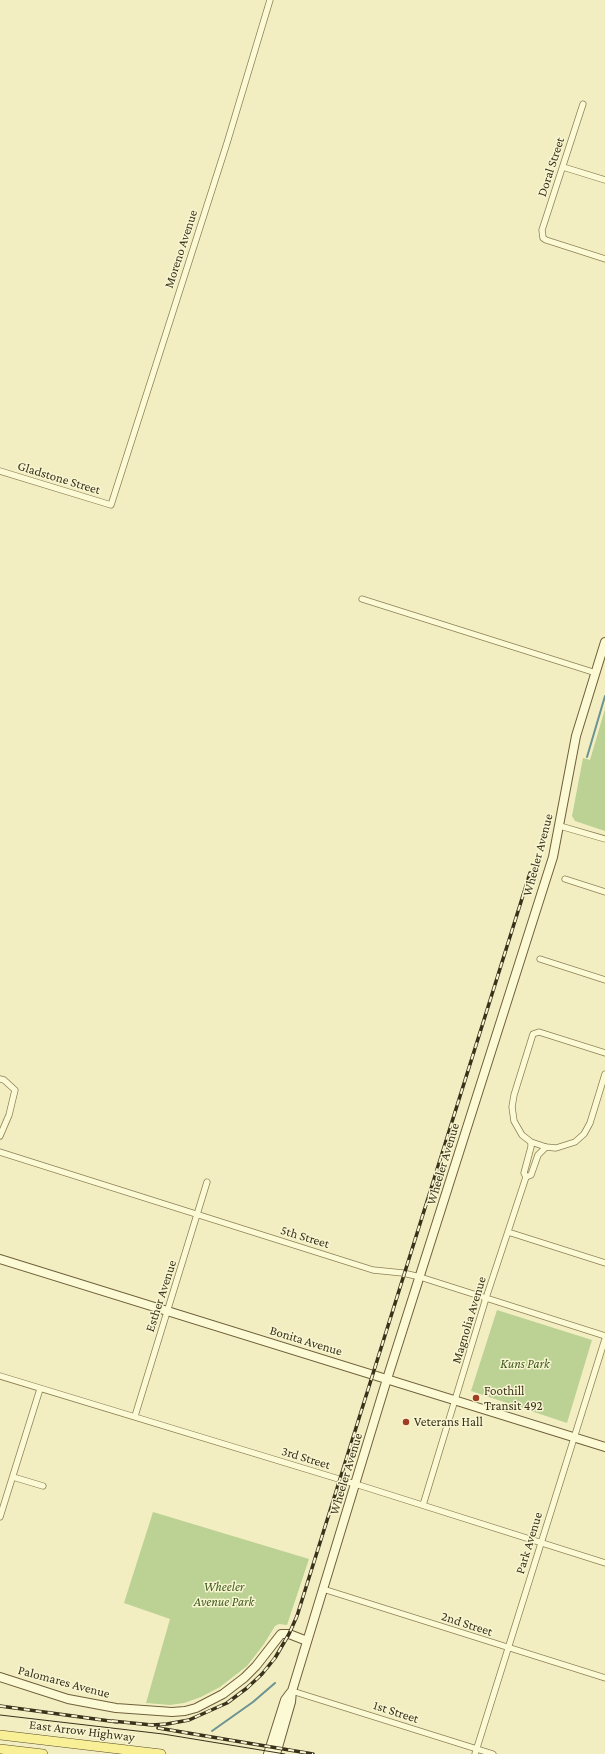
<!DOCTYPE html>
<style>
body{margin:0}
canvas{display:block;background:#f2eec1}
</style>
<canvas width="605" height="1754"></canvas>
<script>
const g = document.querySelector('canvas').getContext('2d');
g.lineJoin = 'round';
function fill(path, color) { g.fillStyle = color; g.fill(path, 'evenodd'); }
const poly = rows => new Path2D(rows.map(r => 'M' + r).join(''));
function stroke(path, color, width, dash) { g.strokeStyle = color; g.lineWidth = width; g.lineCap = dash ? 'butt' : 'round'; g.setLineDash(dash || []); g.stroke(path); }
function write(font, color, halo, rows, align = 'center') {
  g.font = font + ' "Crimson Pro",serif'; g.lineWidth = 3; g.setLineDash([]); g.textBaseline = 'middle'; g.strokeStyle = halo; g.fillStyle = color; for (const [text, x, y, turn = 0] of rows) {
    g.save(); g.translate(x, y); g.rotate((+turn || 0) * Math.PI / 180); g.textAlign = isNaN(turn) ? turn : align; if (halo) g.strokeText(text, 0, 0); g.fillText(text, 0, 0); g.restore();
  }
}
const green = poly([
 [605,709,605,831,575,821,572,816,583,758,590,760],
 [497,1310,592,1340,567,1423,471,1391],
 [153,1512,309,1559,287,1625,279,1624,275,1626,264,1644,247,1666,220,1687,201,1697,184,1703,170,1705,146,1703,170,1619,124,1603]
]);
const stream = poly([
 [587,757,605,696],
 [212,1731,253,1702,275,1683]
]);
const street = poly([
 [583,104,542,230,543,238,546,240,605,259],
 [563,167,605,180],
 [0,471,111,505,227,143,270,0],
 [362,599,596,673],
 [560,826,605,839],
 [565,879,605,892],
 [540,959,605,980],
 [605,1053,539,1032,533,1034,514,1095,512,1107,514,1121,522,1135,531,1142,546,1147,556,1148,575,1142,584,1134,590,1123,605,1074],
 [0,1079,4,1080,15,1090,9,1115,0,1136],
 [0,1152,373,1270,403,1273,420,1277,605,1336],
 [526,1177,524,1173,531,1147,531,1142],
 [508,1232,605,1263],
 [0,1376,365,1487,605,1563],
 [135,1416,207,1182],
 [13,1477,43,1486],
 [423,1505,486,1298,526,1177,531,1175,538,1155,546,1147],
 [0,1517,40,1389],
 [323,1589,605,1678],
 [292,1691,493,1754],
 [475,1754,605,1339]
]);
const secondary = poly([
 [0,1259,605,1447],
 [0,1677,68,1699,116,1708,172,1712,185,1711,196,1708,223,1694,244,1678,256,1666,281,1634,289,1634,307,1641],
 [268,1754,285,1700,291,1692],
 [276,1754,291,1702,292,1691,387,1379,553,857,576,736,605,642]
]);
const primary = poly([
 [0,1735,161,1754],
 [0,1749,43,1754]
]);
const tram = poly([
 [0,1715,163,1734,285,1754]
]);
const rail = poly([
 [0,1706,117,1722],
 [112,1721,152,1725,167,1724,189,1720,227,1703,247,1688,262,1674,275,1658,289,1634,297,1616,530,873],
 [158,1728,313,1754]
]);
const markers = [
 [476,1398,4,"#a13d22"],
 [406,1422,4,"#a13d22"]
];
const streetNames = [
 ["Doral Street",551,167,-72],
 ["Moreno Avenue",181,249,-72],
 ["Gladstone Street",59,478,17],
 ["Wheeler Avenue",538,855,-75],
 ["Wheeler Avenue",443,1164,-73],
 ["5th Street",305,1237,17],
 ["Esther Avenue",161,1296,-72],
 ["Magnolia Avenue",469,1320,-73],
 ["Bonita Avenue",306,1341,17],
 ["3rd Street",306,1458,17],
 ["Wheeler Avenue",346,1474,-73],
 ["Park Avenue",529,1543,-73],
 ["2nd Street",467,1624,18],
 ["Palomares Avenue",64,1682,15],
 ["1st Street",396,1712,18],
 ["East Arrow Highway",82,1731,7]
];
const parkNames = [
 ["Kuns Park",525,1364],
 ["Wheeler",224,1587],
 ["Avenue Park",224,1602]
];
const poiNames = [
 ["Foothill",484,1391],
 ["Transit 492",484,1406],
 ["Veterans Hall",414,1422]
];
fill(green, '#bcd194');
stroke(stream, '#6a9392', 2);
stroke(street, '#8d8057', 7);
stroke(secondary, '#6f603a', 10);
stroke(primary, '#5a4c2c', 10);
stroke(street, '#fcf9d5', 5.5);
stroke(secondary, '#fcf9d5', 8);
stroke(primary, '#f8ef96', 9);
stroke(tram, '#3b321c', 1);
stroke(rail, '#3b321c', 3.5);
stroke(rail, '#f8f6d1', 2, [6]);
for (const [x, y, r, color] of markers) { const dot = new Path2D(); dot.arc(x, y, r, 0, 2 * Math.PI); g.fillStyle = color; g.fill(dot); stroke(dot, '#f8f6d1', 1.5); }
write('13px', '#3b321c', '#f8f6d1', streetNames);
write('italic 13px', '#3f5a21', '#f8f6d1', parkNames);
write('13px', '#3b321c', '#f8f6d1', poiNames, 'left');
</script>
